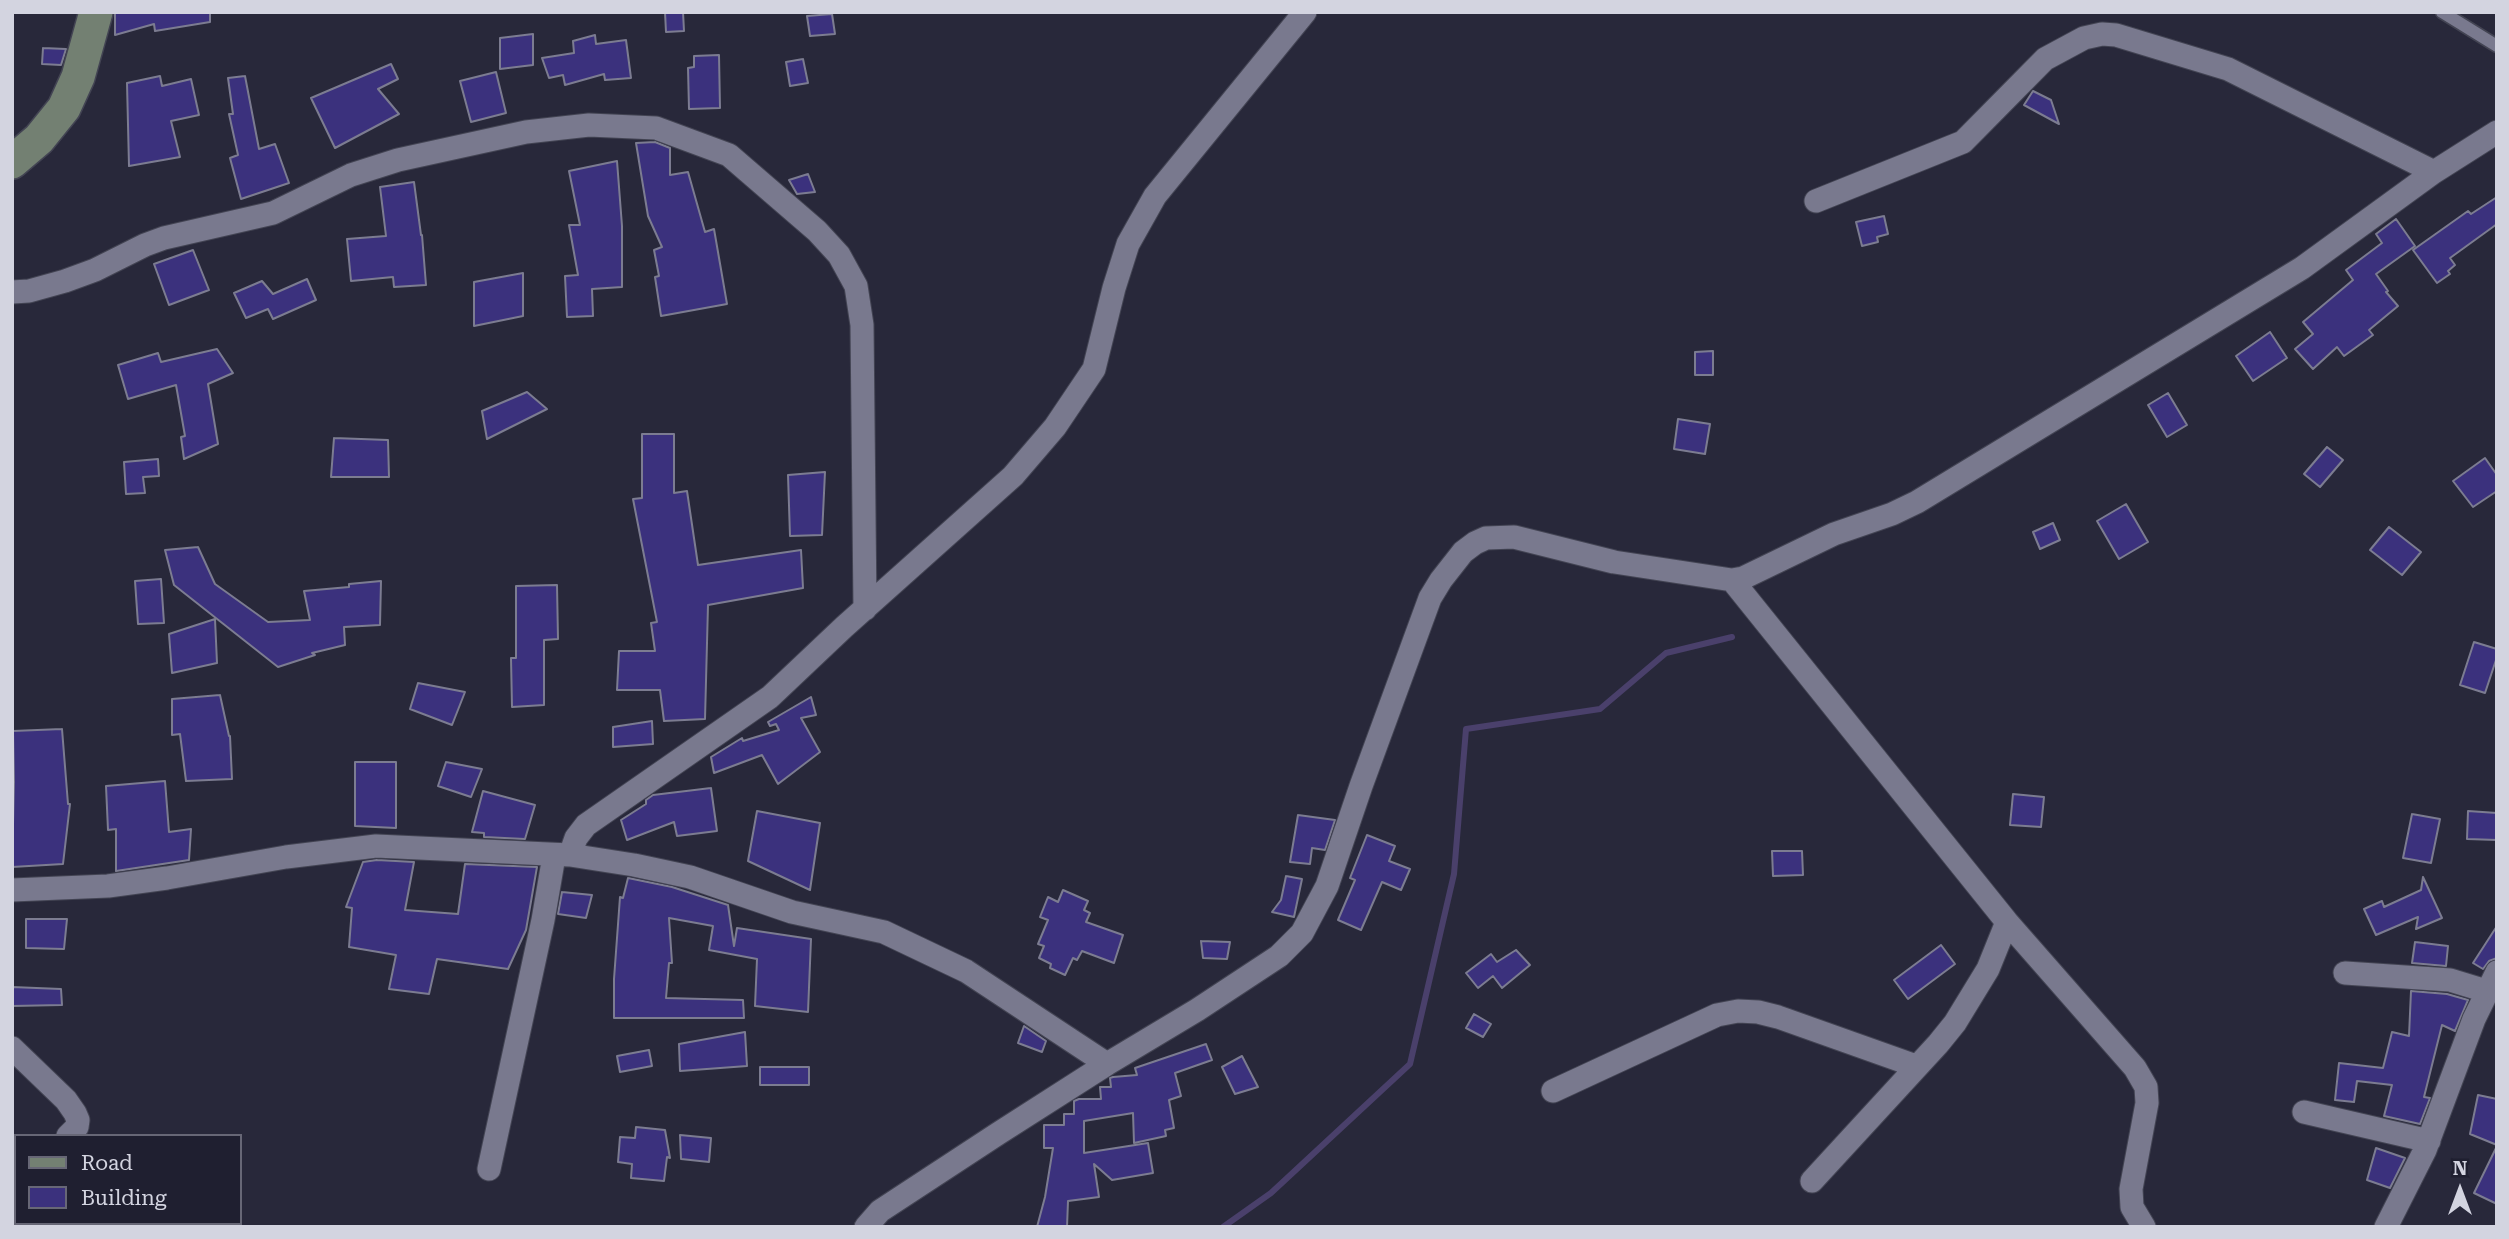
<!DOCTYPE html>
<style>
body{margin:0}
#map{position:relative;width:2509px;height:1239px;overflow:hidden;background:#28283a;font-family:"Roboto Serif",serif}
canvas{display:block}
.frame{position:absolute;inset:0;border:14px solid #d3d4e0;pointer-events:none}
.legend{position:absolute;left:14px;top:1134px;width:228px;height:91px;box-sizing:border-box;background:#1f1f30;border:2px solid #676776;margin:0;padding:9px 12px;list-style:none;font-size:21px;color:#d3d4e0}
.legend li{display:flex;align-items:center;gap:14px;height:35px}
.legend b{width:35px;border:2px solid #676776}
.north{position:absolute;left:2425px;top:1155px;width:70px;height:70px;-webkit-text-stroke:5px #1f1f30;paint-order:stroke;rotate:0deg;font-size:19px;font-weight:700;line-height:28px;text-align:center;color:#d3d4e0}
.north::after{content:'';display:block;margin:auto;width:24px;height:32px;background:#d3d4e0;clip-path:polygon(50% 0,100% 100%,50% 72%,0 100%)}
</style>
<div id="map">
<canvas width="2509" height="1239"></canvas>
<div class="frame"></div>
<ul class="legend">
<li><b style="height:9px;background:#738072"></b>Road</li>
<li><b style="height:19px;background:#3b317d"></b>Building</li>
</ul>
<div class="north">N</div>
</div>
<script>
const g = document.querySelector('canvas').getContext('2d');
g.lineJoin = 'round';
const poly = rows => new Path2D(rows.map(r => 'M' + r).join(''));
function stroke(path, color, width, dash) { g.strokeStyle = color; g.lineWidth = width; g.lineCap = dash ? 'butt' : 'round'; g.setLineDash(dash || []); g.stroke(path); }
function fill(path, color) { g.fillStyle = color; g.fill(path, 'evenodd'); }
const stream = poly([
 [1223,1227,1271,1193,1410,1064,1454,874,1466,729,1600,709,1666,653,1732,637]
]);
const building = poly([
 [115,12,210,12,210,22,155,31,154,24,115,35,115,12],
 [665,12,683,12,684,31,666,32,665,12],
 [832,14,835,34,810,36,807,16,832,14],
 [533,34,533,65,500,69,500,38,533,34],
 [595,35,596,44,626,40,631,78,605,80,604,74,565,85,563,75,549,78,542,58,574,53,573,41,595,35],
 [43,48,66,49,61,65,42,64,43,48],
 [719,55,720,108,689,109,688,68,694,67,694,56,719,55],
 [803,59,808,83,790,86,786,62,803,59],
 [391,64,398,79,378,89,399,114,335,148,311,98,391,64],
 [496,72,506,113,471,122,460,81,496,72],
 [160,76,162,86,191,79,199,115,171,121,180,157,129,166,127,83,160,76],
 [245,76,259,149,275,144,289,183,241,199,230,158,238,155,229,114,233,114,228,78,245,76],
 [2033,91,2051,100,2059,124,2024,105,2033,91],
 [655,142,670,148,670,175,688,172,705,232,714,229,727,304,661,316,655,277,659,276,654,250,662,247,648,216,636,143,655,142],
 [617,161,622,226,622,287,592,289,593,316,567,317,565,276,578,275,569,225,580,225,569,171,617,161],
 [808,174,815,192,797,194,789,180,808,174],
 [414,182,421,235,422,235,426,285,394,287,393,277,351,281,347,239,386,236,380,187,414,182],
 [2497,197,2497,224,2450,258,2455,265,2448,271,2450,274,2437,283,2413,250,2468,211,2471,214,2497,197],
 [1884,216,1888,234,1877,237,1878,242,1862,246,1856,222,1884,216],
 [2396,219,2415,246,2376,274,2388,291,2386,292,2398,306,2369,330,2373,335,2344,356,2337,347,2313,369,2295,349,2313,334,2303,322,2353,280,2346,270,2382,243,2376,234,2396,219],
 [193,250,209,290,169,305,154,264,193,250],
 [523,273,523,316,474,326,474,282,523,273],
 [307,279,316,300,273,319,268,309,246,318,234,293,262,281,273,294,307,279],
 [2270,332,2287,358,2253,381,2236,356,2270,332],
 [217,349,233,373,208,384,218,444,184,459,181,437,185,436,176,385,128,399,118,365,158,353,161,362,217,349],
 [1713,351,1713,375,1695,375,1695,352,1713,351],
 [527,392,547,409,487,439,482,411,527,392],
 [2168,393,2187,425,2167,437,2148,405,2168,393],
 [1678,419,1710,424,1705,454,1674,449,1678,419],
 [642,434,674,434,674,493,687,491,698,565,801,550,803,588,708,605,705,719,664,721,660,690,617,690,619,651,655,651,651,623,657,622,633,499,642,498,642,434],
 [334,438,388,440,389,477,331,477,334,438],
 [2327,447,2343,460,2320,487,2304,474,2327,447],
 [2485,458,2497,475,2497,491,2473,507,2453,481,2485,458],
 [158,459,159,476,143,477,145,493,126,494,124,462,158,459],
 [825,472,822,535,790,536,788,475,825,472],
 [2126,504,2148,542,2119,559,2097,521,2126,504],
 [2053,523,2060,540,2040,549,2033,532,2053,523],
 [2389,527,2421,552,2402,575,2370,550,2389,527],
 [198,547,215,584,268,622,310,620,304,591,349,587,349,584,381,581,380,625,344,627,345,645,312,653,315,655,278,667,174,585,165,550,198,547],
 [161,579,164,623,138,624,135,581,161,579],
 [557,585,558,639,544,640,544,705,512,707,511,658,516,658,516,586,557,585],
 [215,619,217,663,172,673,169,634,215,619],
 [2474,642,2497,649,2497,657,2485,693,2460,685,2474,642],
 [418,683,465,692,452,725,410,709,418,683],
 [220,695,229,736,230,736,232,779,186,781,180,734,172,735,172,699,220,695],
 [811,697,816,715,801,718,820,752,778,784,762,755,714,773,711,757,742,738,743,741,779,730,776,724,770,726,768,722,811,697],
 [652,721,653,744,613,747,613,727,652,721],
 [62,729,68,804,70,804,63,864,12,867,14,782,13,731,62,729],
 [355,762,396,762,396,828,355,826,355,762],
 [446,762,482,769,471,797,438,786,446,762],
 [165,781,169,832,191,829,189,860,116,871,116,829,108,830,106,786,165,781],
 [711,788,717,831,677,836,674,822,627,840,621,820,646,804,646,800,653,795,711,788],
 [483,791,535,805,525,839,484,837,484,833,472,832,483,791],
 [2013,794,2044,797,2041,827,2010,825,2013,794],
 [757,811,820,823,810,890,748,861,757,811],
 [2468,811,2497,813,2497,840,2467,839,2468,811],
 [2412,814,2440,819,2431,863,2403,858,2412,814],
 [1298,815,1335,820,1325,850,1312,848,1310,864,1290,862,1298,815],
 [1367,835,1395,846,1389,861,1410,869,1401,890,1382,882,1361,930,1338,920,1355,880,1350,878,1367,835],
 [1772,851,1802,851,1803,875,1773,876,1772,851],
 [377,860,414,862,405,910,458,914,465,864,537,867,526,930,508,969,437,959,429,994,389,989,396,955,349,947,352,908,346,907,363,862,377,860],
 [1286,876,1302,879,1294,917,1272,912,1281,900,1286,876],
 [2423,877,2442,918,2416,929,2418,917,2376,935,2364,909,2382,901,2384,907,2421,890,2423,877],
 [628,878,672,887,728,905,734,946,737,928,811,939,808,1012,755,1006,757,959,709,950,713,926,669,918,672,963,669,963,666,998,743,1000,744,1018,614,1018,614,979,620,897,623,898,628,878],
 [1063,890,1088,901,1084,910,1090,913,1086,922,1123,935,1114,963,1082,951,1077,960,1073,958,1065,975,1050,968,1051,964,1039,958,1044,946,1038,944,1048,920,1040,917,1048,897,1058,902,1063,890],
 [562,892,592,895,586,918,558,914,562,892],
 [26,919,67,919,64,949,26,948,26,919],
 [2497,926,2497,958,2489,961,2483,969,2473,963,2497,926],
 [1201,941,1230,942,1227,959,1203,958,1201,941],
 [2415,942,2448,946,2446,966,2412,963,2415,942],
 [1941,945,1955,964,1908,999,1894,980,1941,945],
 [1516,950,1530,965,1502,988,1493,976,1478,988,1466,973,1491,954,1497,962,1516,950],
 [12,987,61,989,62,1005,12,1006,12,987],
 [2411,991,2447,994,2468,1000,2455,1031,2442,1025,2424,1097,2430,1098,2420,1124,2384,1116,2392,1085,2357,1081,2354,1102,2335,1100,2339,1063,2383,1068,2392,1032,2409,1036,2411,991],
 [1474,1014,1491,1024,1483,1037,1466,1028,1474,1014],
 [1024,1026,1046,1041,1042,1052,1018,1043,1024,1026],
 [745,1032,747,1066,680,1071,679,1044,745,1032],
 [1206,1044,1212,1060,1175,1073,1181,1096,1169,1100,1174,1128,1165,1130,1166,1136,1134,1143,1133,1113,1084,1121,1084,1153,1148,1143,1153,1173,1112,1180,1094,1164,1099,1197,1068,1201,1067,1227,1037,1227,1045,1197,1053,1148,1044,1148,1044,1125,1064,1125,1064,1114,1074,1114,1074,1101,1079,1099,1101,1099,1100,1087,1111,1087,1110,1078,1113,1077,1137,1075,1135,1068,1206,1044],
 [649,1050,652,1066,620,1072,617,1056,649,1050],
 [1242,1056,1258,1087,1235,1094,1222,1067,1242,1056],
 [760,1067,809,1067,809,1085,760,1085,760,1067],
 [2478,1095,2497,1099,2497,1145,2470,1134,2478,1095],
 [636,1127,665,1130,670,1158,667,1157,664,1181,631,1178,632,1164,618,1162,620,1137,635,1138,636,1127],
 [680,1135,711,1138,709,1162,681,1159,680,1135],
 [2497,1146,2497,1204,2474,1193,2497,1146],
 [2376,1148,2405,1158,2390,1188,2367,1180,2376,1148]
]);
const lane = poly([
 [2442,12,2497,46]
]);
const street = poly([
 [1816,201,1963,142,2045,59,2084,38,2102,34,2116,35,2228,69,2434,172],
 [12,292,29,291,65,281,95,270,145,245,164,238,273,213,351,175,398,160,526,132,589,125,656,128,729,155,817,231,839,255,856,286,862,325,865,609],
 [1732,580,2007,922,2135,1068,2146,1087,2147,1103,2131,1189,2132,1207,2144,1227],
 [570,855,576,838,586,825,770,697,844,627,1013,476,1055,427,1094,369,1114,288,1128,244,1155,196,1305,12],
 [12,890,108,886,167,878,286,857,376,846,570,855,634,865,690,877,792,912,884,932,966,971,1107,1064],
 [2345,973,2450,980,2486,991],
 [12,1048,66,1100,75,1113,78,1120,77,1127,68,1136],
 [1553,1091,1717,1015,1738,1011,1758,1012,1778,1017,1916,1066],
 [2304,1112,2429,1141],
 [12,1157,16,1157],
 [489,1169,543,920,554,856],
 [1812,1181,1938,1044,1955,1023,1988,969,2007,922],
 [866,1227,880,1211,999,1133,1107,1064,1197,1010,1279,956,1302,933,1327,886,1361,786,1430,598,1441,580,1463,552,1475,543,1486,538,1514,537,1614,562,1732,580,1743,578,1834,534,1892,514,1917,502,2302,268,2434,172,2497,132],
 [2386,1227,2425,1150,2474,1019,2497,972]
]);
const secondary = poly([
 [12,162,39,139,64,108,78,77,96,12]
]);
stroke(stream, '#4a406b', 6);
fill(building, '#3b317d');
stroke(building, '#7c7c91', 2);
stroke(lane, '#434453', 15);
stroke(street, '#434453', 25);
stroke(secondary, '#434453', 36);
stroke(lane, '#79798e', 12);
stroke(street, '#79798e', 23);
stroke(secondary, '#738072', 33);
</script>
